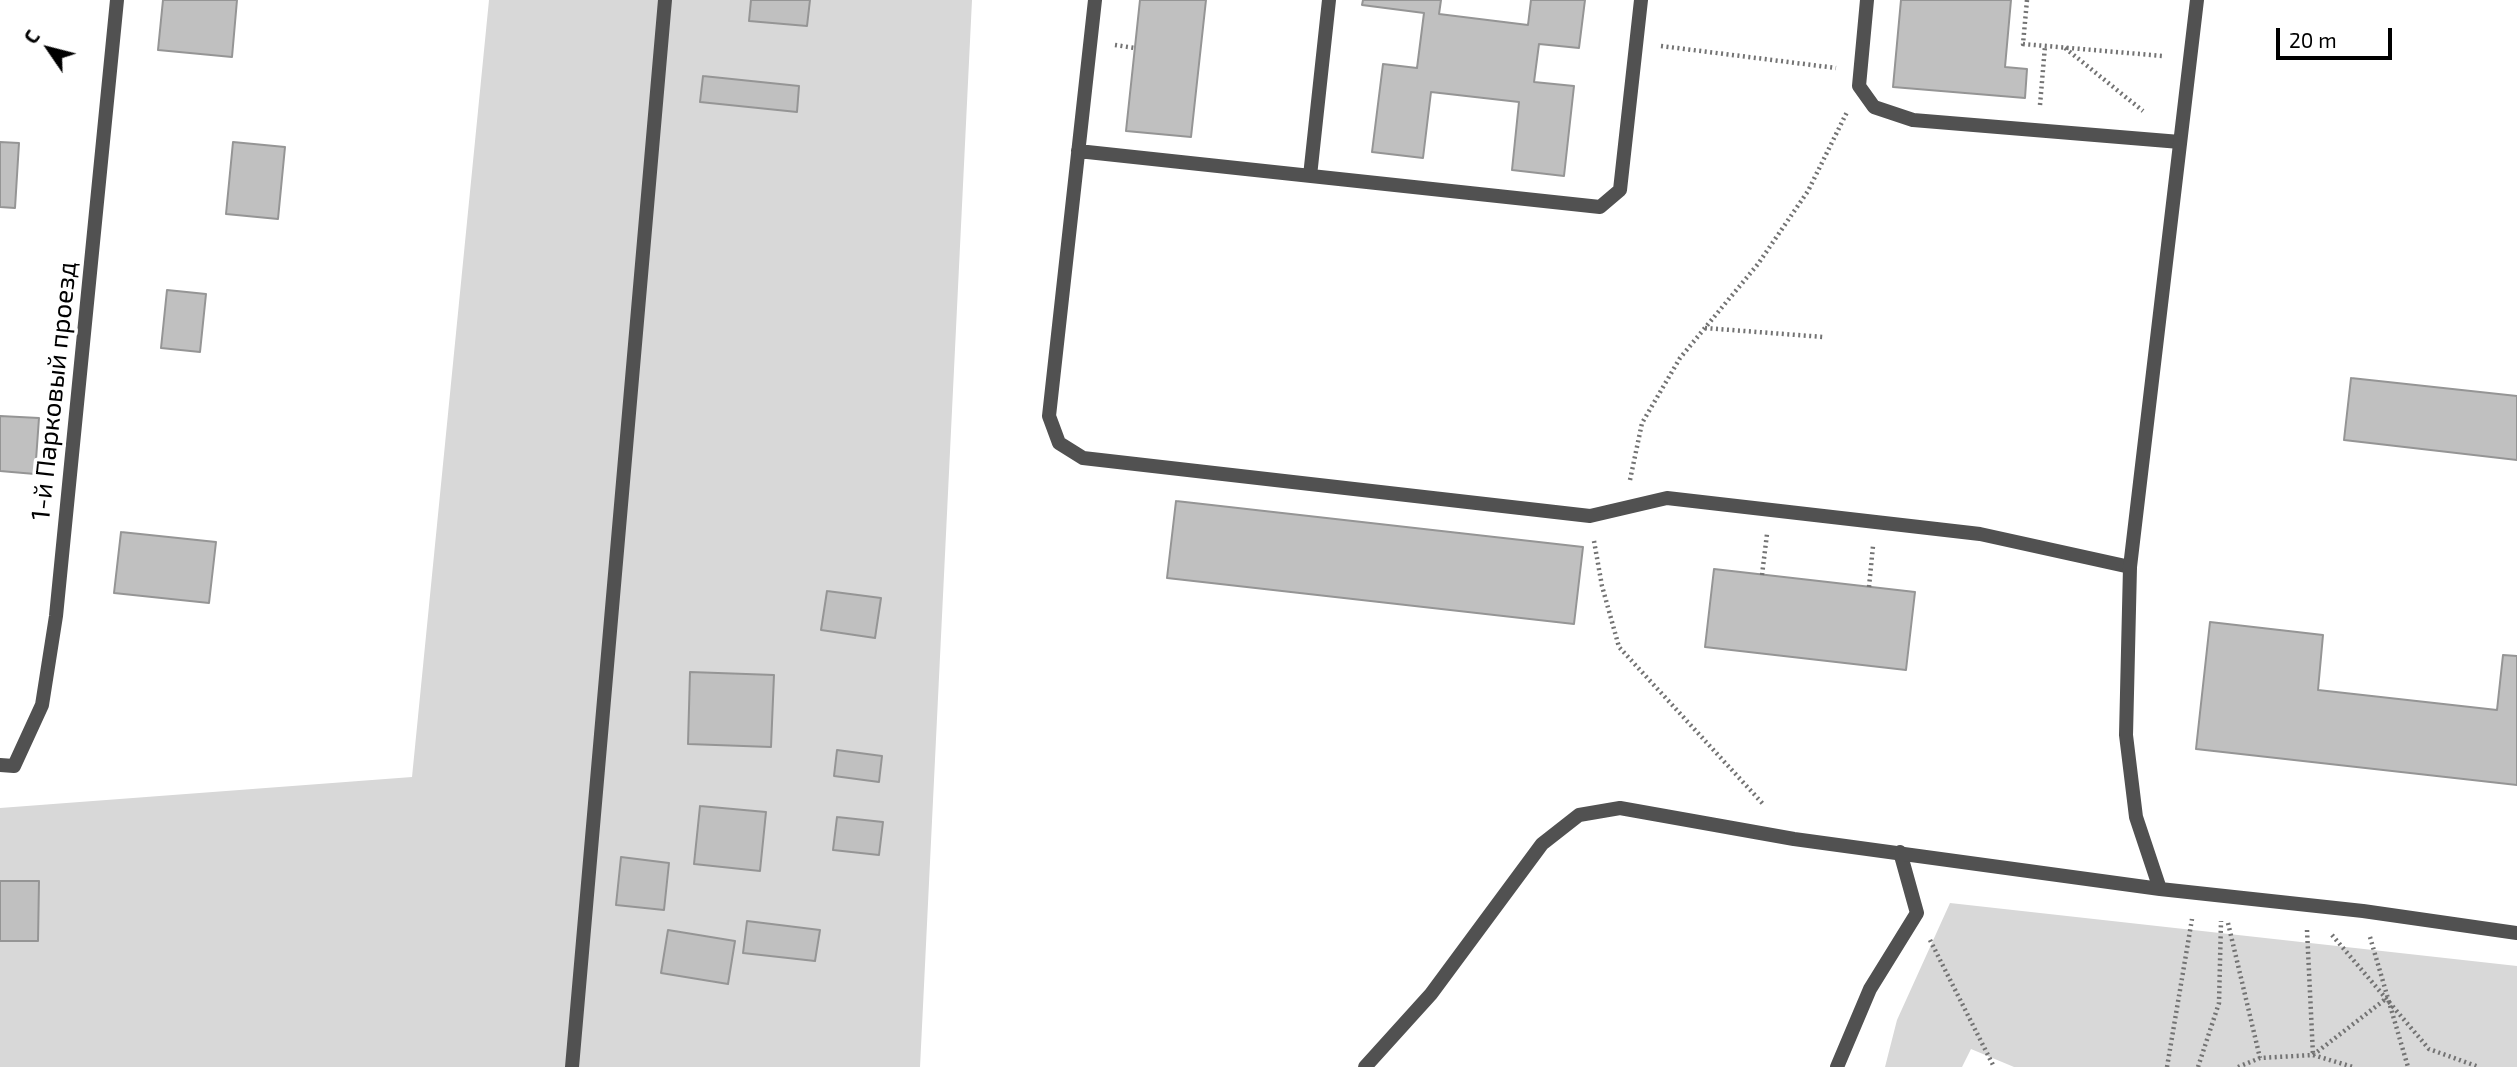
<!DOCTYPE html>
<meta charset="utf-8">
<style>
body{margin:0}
#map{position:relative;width:2517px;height:1067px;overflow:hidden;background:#fff;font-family:"Exo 2",sans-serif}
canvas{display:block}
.north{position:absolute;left:14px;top:14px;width:70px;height:70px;-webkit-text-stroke:5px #fff;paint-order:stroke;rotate:305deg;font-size:19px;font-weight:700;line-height:28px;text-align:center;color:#000}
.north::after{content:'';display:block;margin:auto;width:24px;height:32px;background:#000;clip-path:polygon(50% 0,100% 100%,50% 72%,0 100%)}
.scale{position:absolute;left:2276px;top:28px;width:116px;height:32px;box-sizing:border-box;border:4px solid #000;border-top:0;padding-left:9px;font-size:21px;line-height:24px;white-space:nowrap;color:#000;-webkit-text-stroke:5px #fff;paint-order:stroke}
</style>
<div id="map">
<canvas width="2517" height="1067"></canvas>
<div class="north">С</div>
<div class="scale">20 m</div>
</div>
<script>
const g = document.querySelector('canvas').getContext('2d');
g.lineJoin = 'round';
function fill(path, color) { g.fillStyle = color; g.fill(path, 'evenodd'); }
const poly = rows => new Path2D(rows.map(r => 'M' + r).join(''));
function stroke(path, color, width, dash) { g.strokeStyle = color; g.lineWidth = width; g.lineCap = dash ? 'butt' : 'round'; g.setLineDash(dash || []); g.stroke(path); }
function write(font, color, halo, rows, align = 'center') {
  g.font = font + ' "Exo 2",sans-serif'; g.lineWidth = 7; g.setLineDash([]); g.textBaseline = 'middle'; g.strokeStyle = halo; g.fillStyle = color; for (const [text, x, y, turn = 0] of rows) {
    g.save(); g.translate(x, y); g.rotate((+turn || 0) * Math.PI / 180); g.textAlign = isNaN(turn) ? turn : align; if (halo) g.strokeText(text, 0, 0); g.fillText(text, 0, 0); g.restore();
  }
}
const green = poly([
 [489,0,972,0,920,1067,0,1067,0,808,412,777],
 [1950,903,2517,966,2517,1067,2014,1067,1971,1049,1962,1067,1885,1067,1897,1020]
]);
const building = poly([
 [163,0,237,0,232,57,158,50,163,0],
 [751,0,810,0,807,26,749,21,751,0],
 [1140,0,1206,0,1191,137,1126,131,1140,0],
 [1363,0,1441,0,1439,14,1528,25,1531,0,1585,0,1579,48,1539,44,1534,82,1574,86,1564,176,1512,170,1519,102,1431,92,1423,158,1372,152,1383,64,1417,68,1424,13,1362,5,1363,0],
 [1901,0,2011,0,2005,67,2027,69,2025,98,1893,87,1901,0],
 [703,76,799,86,797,112,700,102,703,76],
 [0,142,19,143,15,208,0,207,0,142],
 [233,142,285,147,278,219,226,214,233,142],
 [167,290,206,294,200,352,161,348,167,290],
 [2351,378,2517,396,2517,460,2344,440,2351,378],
 [0,416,39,418,35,474,0,471,0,416],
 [1176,501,1583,547,1574,624,1167,578,1176,501],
 [121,532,216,542,209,603,114,593,121,532],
 [1714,569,1915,592,1906,670,1705,647,1714,569],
 [827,591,881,598,875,638,821,630,827,591],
 [2210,622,2323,635,2318,690,2497,710,2503,655,2517,656,2517,785,2196,749,2210,622],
 [690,672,774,675,771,747,688,744,690,672],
 [837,750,882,756,879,782,834,776,837,750],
 [700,806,766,812,760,871,694,864,700,806],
 [837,817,883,822,879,855,833,850,837,817],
 [621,857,669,863,664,910,616,905,621,857],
 [0,881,39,881,38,941,0,941,0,881],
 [747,921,820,930,815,961,743,953,747,921],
 [668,930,735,941,728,984,661,973,668,930]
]);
const path = poly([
 [2027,0,2023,44,2163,56],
 [1115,45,1135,48],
 [1661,46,1836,68],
 [2065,48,2143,111],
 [2040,105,2045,46],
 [1705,328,1823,337],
 [1630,480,1642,423,1680,358,1758,264,1808,191,1847,112],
 [1594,541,1602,586,1619,647,1764,805],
 [1762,575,1767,534],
 [1869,587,1873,546],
 [2228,923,2260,1058],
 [2307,930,2313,1055],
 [2332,935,2429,1049,2479,1067],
 [2370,937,2408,1067],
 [1930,940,1994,1067],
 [2313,1055,2387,998],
 [2167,1067,2192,919],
 [2198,1067,2219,1003,2221,921],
 [2238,1067,2260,1058,2313,1055,2353,1067]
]);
const service = poly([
 [1095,0,1049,416,1059,443,1083,458,1590,516,1667,498,1980,534,2130,567],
 [1867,0,1859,86,1874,107,1913,120,2180,142],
 [1078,151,1600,207,1620,190,1641,0],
 [1310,176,1329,0],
 [1837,1067,1870,989,1917,913,1900,852]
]);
const minor = poly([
 [0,765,14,766,42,705,56,616,117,0],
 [2160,889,2136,817,2126,735,2130,567,2197,0],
 [572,1067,665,0],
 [1365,1067,1431,994,1542,844,1579,815,1620,808,1794,839,2160,889,2363,911,2517,933]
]);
const streetNames = [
 ["1-й Парковый проезд",54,391,-84]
];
fill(green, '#d8d8d8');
fill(building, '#c0c0c0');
stroke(building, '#959595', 2);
stroke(path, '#737373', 4.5, [2, 3.5]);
stroke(service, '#515151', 14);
stroke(minor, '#515151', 14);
write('26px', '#000', '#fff', streetNames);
</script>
